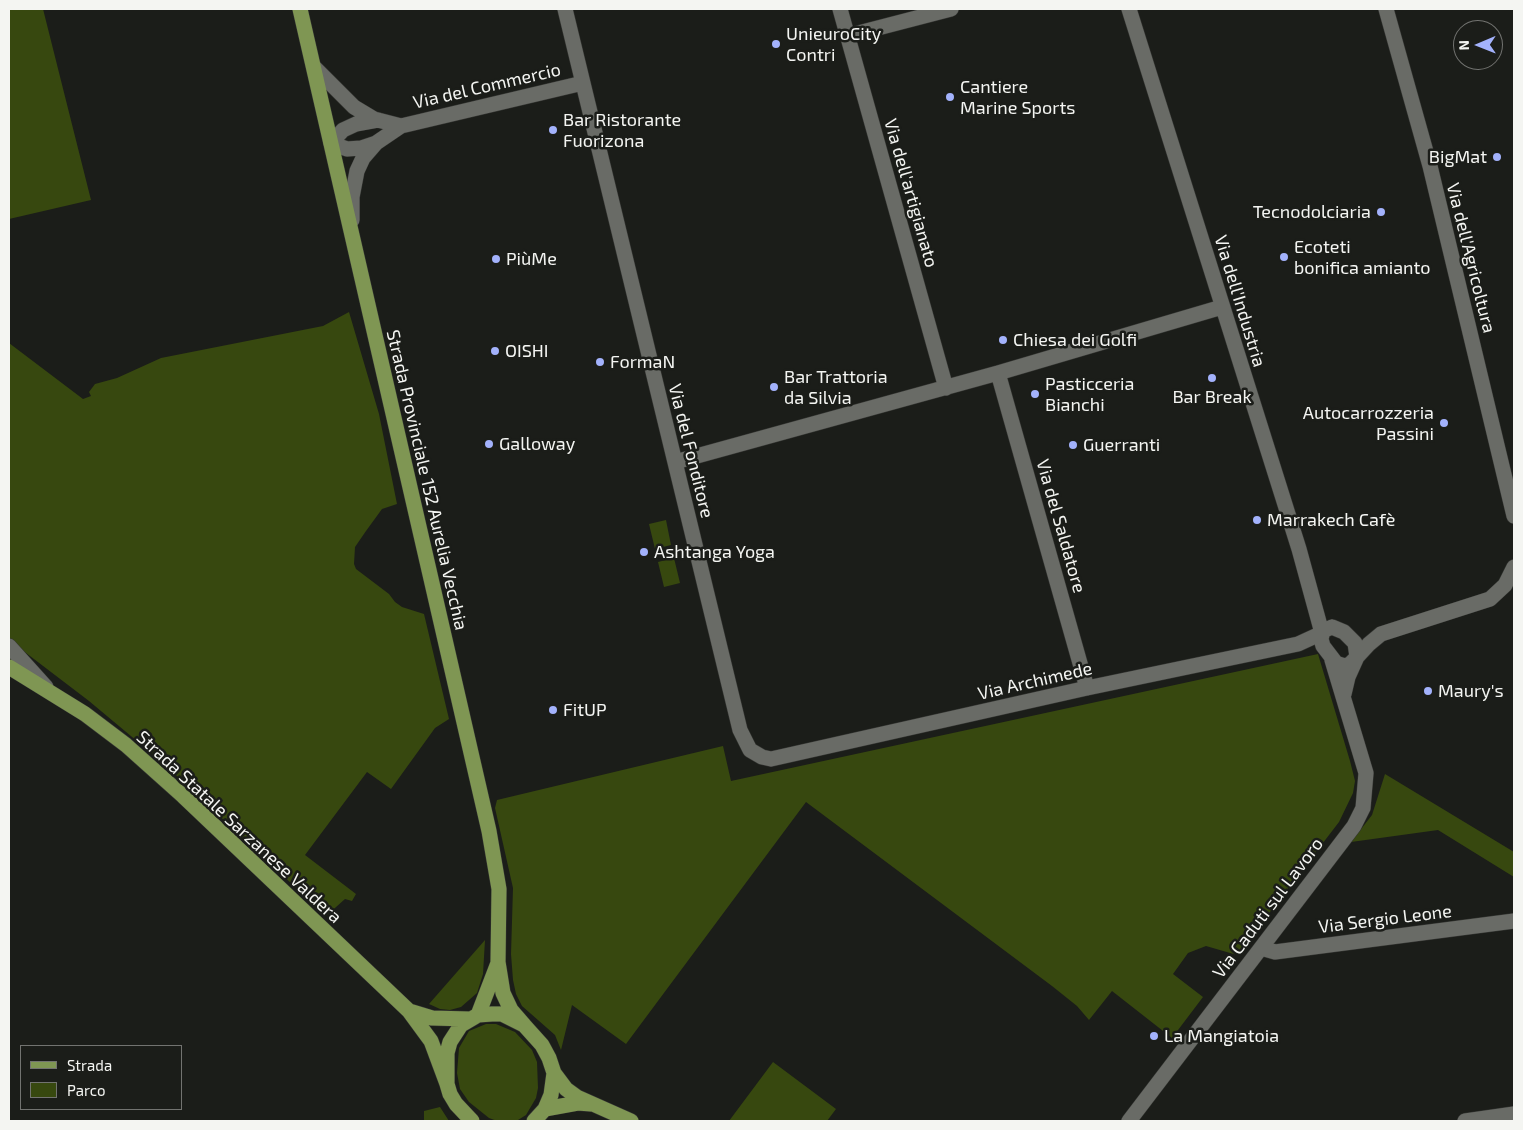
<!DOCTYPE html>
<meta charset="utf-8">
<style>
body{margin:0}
#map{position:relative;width:1523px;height:1130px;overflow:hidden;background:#1b1d19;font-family:"Exo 2",sans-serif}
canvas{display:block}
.frame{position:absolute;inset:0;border:10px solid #f4f5f2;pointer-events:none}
.legend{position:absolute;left:20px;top:1045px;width:162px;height:65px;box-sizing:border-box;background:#1b1d19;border:1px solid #727370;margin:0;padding:6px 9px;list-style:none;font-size:15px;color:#f4f5f2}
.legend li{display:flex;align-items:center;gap:10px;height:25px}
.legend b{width:25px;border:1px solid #727370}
.north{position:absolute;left:1453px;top:20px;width:50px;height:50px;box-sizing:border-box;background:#1b1d19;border:1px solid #727370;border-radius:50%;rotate:269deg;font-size:14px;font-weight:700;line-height:20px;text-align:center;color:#f4f5f2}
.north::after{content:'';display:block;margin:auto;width:18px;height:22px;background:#a3b2fc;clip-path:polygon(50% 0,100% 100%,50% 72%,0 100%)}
</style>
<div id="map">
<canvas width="1523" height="1130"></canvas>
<div class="frame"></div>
<ul class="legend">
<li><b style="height:6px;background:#7f9653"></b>Strada</li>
<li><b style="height:14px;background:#37480f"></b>Parco</li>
</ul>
<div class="north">N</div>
</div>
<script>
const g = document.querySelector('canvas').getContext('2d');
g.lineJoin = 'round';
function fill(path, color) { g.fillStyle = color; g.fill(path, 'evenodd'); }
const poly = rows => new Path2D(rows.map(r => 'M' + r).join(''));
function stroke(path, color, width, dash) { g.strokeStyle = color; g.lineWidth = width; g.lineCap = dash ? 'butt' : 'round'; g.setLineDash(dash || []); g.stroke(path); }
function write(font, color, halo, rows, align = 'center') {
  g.font = font + ' "Exo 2",sans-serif'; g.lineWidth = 5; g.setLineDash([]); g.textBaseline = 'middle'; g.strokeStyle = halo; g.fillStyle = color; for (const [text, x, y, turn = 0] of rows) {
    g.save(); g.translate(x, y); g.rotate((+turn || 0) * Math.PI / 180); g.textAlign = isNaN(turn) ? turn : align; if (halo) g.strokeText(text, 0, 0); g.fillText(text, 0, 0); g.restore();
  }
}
const green = poly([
 [9,9,43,9,91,200,9,219],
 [349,312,379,414,397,504,382,509,366,531,355,547,354,564,356,569,389,594,395,602,402,607,424,614,449,719,435,728,391,789,367,772,305,855,356,894,352,901,345,899,326,916,162,762,89,701,9,640,9,343,83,399,91,396,89,392,95,384,117,378,161,358,323,326],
 [666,520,671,545,655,549,649,524],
 [674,558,680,583,664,587,658,562],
 [1318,654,1350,761,1355,781,1353,793,1339,822,1237,955,1206,946,1188,953,1173,974,1203,997,1172,1038,1112,991,1089,1020,1077,1006,1052,986,806,802,626,1044,572,1005,561,1050,555,1035,522,1006,516,994,513,980,511,954,513,888,495,808,497,800,723,746,731,781],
 [1385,774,1514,852,1514,877,1438,830,1351,842,1372,815],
 [485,940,483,974,477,993,461,1007,450,1010,440,1009,429,1004],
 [486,1024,496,1024,515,1032,532,1050,537,1062,538,1088,536,1098,526,1115,518,1120,497,1121,489,1118,469,1102,460,1089,457,1073,459,1048,469,1031],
 [773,1062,836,1109,827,1121,729,1121],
 [440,1107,449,1121,424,1121,424,1111]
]);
const minor = poly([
 [565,9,740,730,750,750,762,757,771,759,1087,688,1298,644,1322,633,1299,549,1129,9],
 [840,9,946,388],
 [1386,9,1430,166,1514,516],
 [847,36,951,9],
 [314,67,354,107,374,119,401,126],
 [376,143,361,148,347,149,331,143,343,130,356,124,378,120],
 [352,220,352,197,357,171,363,158,376,143,401,126,583,83],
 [998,373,1087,688],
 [675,462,998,373,1222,307],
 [1332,627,1344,632,1355,643,1357,657,1350,664,1345,666,1336,663,1323,646,1321,639,1323,631,1332,627],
 [9,646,46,687],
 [1344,694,1348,677,1357,657,1369,644,1381,634,1490,599,1505,585,1514,567],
 [1261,948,1275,952,1514,921],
 [1129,1121,1354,826,1363,808,1366,773,1332,660],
 [1465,1121,1514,1114]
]);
const major = poly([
 [300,9,489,831,499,889,498,962,503,993,511,1010,524,1025],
 [9,667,85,714,126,745,183,796,409,1011,431,1041,447,1084],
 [409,1011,432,1018,469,1019],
 [478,1015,498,963],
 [554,1073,566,1089,577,1097,631,1121],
 [545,1109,578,1103,591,1104],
 [472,1121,456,1104,450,1094,447,1084,447,1053,450,1042,461,1025,478,1015,492,1014,502,1014,524,1025,542,1045,549,1058,554,1073,551,1095,545,1109,534,1121]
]);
const markers = [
 [776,44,5,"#a3b2fc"],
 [950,97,5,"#a3b2fc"],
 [553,130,5,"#a3b2fc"],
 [1497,157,5,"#a3b2fc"],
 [1381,212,5,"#a3b2fc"],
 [1284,257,5,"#a3b2fc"],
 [496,259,5,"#a3b2fc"],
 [1003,340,5,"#a3b2fc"],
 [495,351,5,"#a3b2fc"],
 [600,362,5,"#a3b2fc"],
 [1212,378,5,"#a3b2fc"],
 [774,387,5,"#a3b2fc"],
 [1035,394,5,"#a3b2fc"],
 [1444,423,5,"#a3b2fc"],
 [489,444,5,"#a3b2fc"],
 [1073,445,5,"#a3b2fc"],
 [1257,520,5,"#a3b2fc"],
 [644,552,5,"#a3b2fc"],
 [1428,691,5,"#a3b2fc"],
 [553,710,5,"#a3b2fc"],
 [1154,1036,5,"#a3b2fc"]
];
const poiNames = [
 ["UnieuroCity",786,34],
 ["Contri",786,55],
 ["Cantiere",960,87],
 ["Marine Sports",960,108],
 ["Bar Ristorante",563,120],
 ["Fuorizona",563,141],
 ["BigMat",1487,157,"right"],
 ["Tecnodolciaria",1371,212,"right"],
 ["Ecoteti",1294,247],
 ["bonifica amianto",1294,268],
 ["PiùMe",506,259],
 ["Chiesa dei Golfi",1013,340],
 ["OISHI",505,351],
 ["FormaN",610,362],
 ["Bar Trattoria",784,377],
 ["da Silvia",784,398],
 ["Pasticceria",1045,384],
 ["Bianchi",1045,405],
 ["Bar Break",1212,397,"center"],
 ["Autocarrozzeria",1434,413,"right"],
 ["Passini",1434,434,"right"],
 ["Galloway",499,444],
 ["Guerranti",1083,445],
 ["Marrakech Cafè",1267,520],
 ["Ashtanga Yoga",654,552],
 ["Maury's",1438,691],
 ["FitUP",563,710],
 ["La Mangiatoia",1164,1036]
];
const streetNames = [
 ["Via del Commercio",487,86,-13],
 ["Via dell'artigianato",911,193,74],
 ["Via dell'Agricoltura",1471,258,76],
 ["Via dell'Industria",1240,301,73],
 ["Via del Fonditore",691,451,76],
 ["Strada Provinciale 152 Aurelia Vecchia",427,480,77],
 ["Via del Saldatore",1061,526,74],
 ["Via Archimede",1035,681,-13],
 ["Strada Statale Sarzanese Valdera",239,827,43],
 ["Via Caduti sul Lavoro",1268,908,-53],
 ["Via Sergio Leone",1385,919,-7]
];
fill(green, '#37480f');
stroke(minor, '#363734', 16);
stroke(major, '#363734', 16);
stroke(minor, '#696b66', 15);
stroke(major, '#7f9653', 15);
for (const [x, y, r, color] of markers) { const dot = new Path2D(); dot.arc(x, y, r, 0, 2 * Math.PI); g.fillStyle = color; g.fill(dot); stroke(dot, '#1b1d19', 2); }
write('18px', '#f4f5f2', '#1b1d19', poiNames, 'left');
write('18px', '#f4f5f2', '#1b1d19', streetNames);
</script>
